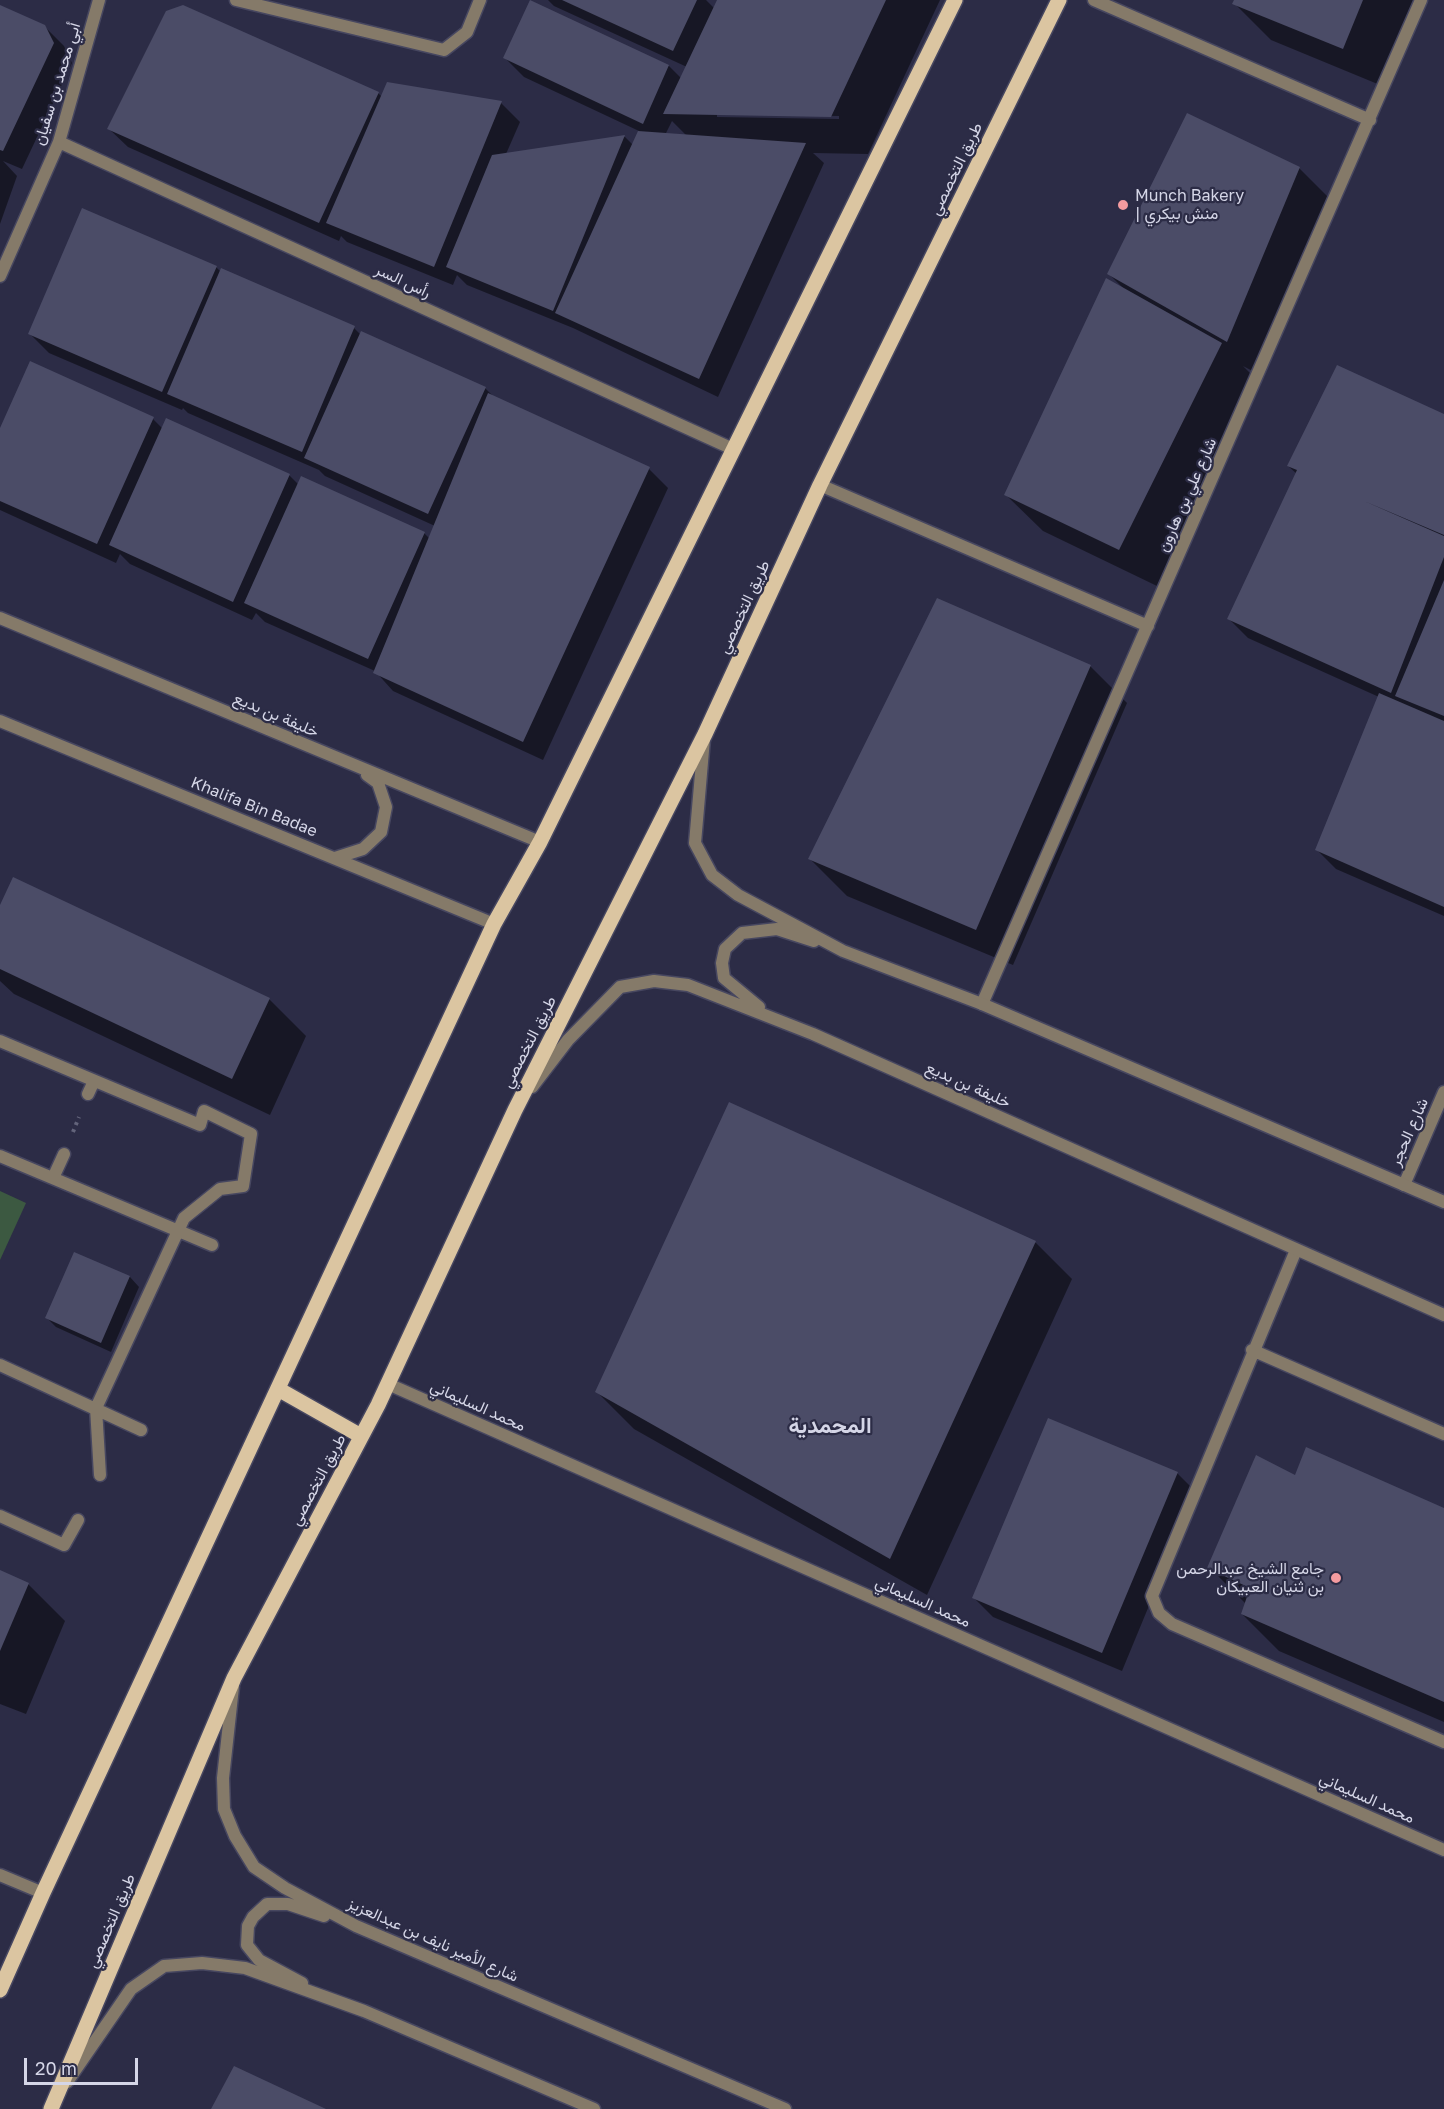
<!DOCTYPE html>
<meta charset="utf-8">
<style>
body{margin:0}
#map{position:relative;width:1444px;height:2109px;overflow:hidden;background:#2c2c46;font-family:"Golos Text",sans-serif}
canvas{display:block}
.scale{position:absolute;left:24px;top:2058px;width:114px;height:27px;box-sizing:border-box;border:3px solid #d5d6e7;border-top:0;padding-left:8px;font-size:18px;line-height:21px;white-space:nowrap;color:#d5d6e7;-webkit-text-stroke:4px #2c2c46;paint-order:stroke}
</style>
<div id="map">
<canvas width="1444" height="2109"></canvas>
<div class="scale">20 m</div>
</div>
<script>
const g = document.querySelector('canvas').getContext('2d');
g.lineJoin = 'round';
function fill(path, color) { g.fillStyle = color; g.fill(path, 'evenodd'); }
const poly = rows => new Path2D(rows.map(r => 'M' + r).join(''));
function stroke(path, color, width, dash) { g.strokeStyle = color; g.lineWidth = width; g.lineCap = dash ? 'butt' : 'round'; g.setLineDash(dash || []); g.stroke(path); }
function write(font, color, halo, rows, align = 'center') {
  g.font = font + ' "Golos Text",Vazirmatn,sans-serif'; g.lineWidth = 4.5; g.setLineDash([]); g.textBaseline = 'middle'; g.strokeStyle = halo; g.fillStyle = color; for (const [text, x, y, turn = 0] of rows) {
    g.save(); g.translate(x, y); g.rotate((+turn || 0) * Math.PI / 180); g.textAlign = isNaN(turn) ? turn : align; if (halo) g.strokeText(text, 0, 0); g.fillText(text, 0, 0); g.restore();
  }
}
const green = poly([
 [0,1191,26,1203,0,1260]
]);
const shadow = poly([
 [548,0,706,0,715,9,718,0,940,0,868,154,813,153,824,163,718,397,573,328,467,285,457,275,453,285,347,242,341,236,339,241,128,147,108,128,378,93,382,97,501,103,520,122,506,154,625,137,633,145,639,131,524,77,505,58,669,66,682,79,687,67,554,6],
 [717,114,839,116,839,119,717,117],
 [672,121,687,136,665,135],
 [1236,0,1415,0,1380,85,1271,40,1234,3],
 [0,7,44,26,64,46,72,63,22,169,3,161,17,176,0,224],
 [1299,168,1336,205,1264,377,1243,366,1258,381,1157,586,1043,531,1006,495,1124,289,1109,274],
 [216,267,221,272,354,328,361,335,485,388,495,398,649,469,668,488,543,760,393,691,375,671,265,622,256,613,252,620,130,564,120,554,116,563,0,510,0,431,153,419,163,429,289,475,298,484,424,533,430,539,435,526,325,476,319,470,188,413,183,408,182,410,49,353,30,334],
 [1444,416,1444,916,1336,869,1317,850,1379,697,1248,638,1229,619,1297,474,1288,466],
 [1090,666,1127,703,1013,965,847,896,810,859],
 [0,909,269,999,306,1036,270,1115,14,994,0,981],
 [729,1104,1036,1243,1072,1279,927,1595,634,1429,597,1392],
 [75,1254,130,1277,139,1287,111,1352,56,1327,47,1318],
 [1177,1473,1196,1492,1122,1671,993,1617,974,1598],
 [1296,1477,1444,1509,1444,1722,1279,1651,1242,1614,1246,1604,1209,1567],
 [0,1572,28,1584,65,1621,26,1714,0,1704]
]);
const building = poly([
 [530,0,669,65,643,124,503,58],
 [562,0,697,0,673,51],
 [717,0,886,0,831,117,663,114],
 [1234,0,1363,0,1343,49,1232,4],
 [0,5,45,25,54,43,3,151,0,150],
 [183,5,379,92,319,223,107,129,166,11],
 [387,82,502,101,434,267,326,223],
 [1187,113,1300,167,1227,342,1107,274],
 [638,131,806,143,699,379,555,313],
 [625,135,553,311,446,267,492,155],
 [82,208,217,266,162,392,28,334],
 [221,268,355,326,302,452,167,394],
 [1106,278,1222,343,1119,550,1004,495],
 [361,331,486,387,428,514,304,458],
 [30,361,154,417,97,544,0,501,0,428],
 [1337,365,1444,414,1444,535,1364,501,1444,536,1444,557,1391,693,1227,619,1297,470,1287,466],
 [488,393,650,467,523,742,373,673],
 [166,418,290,474,233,602,109,545],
 [301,476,425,532,368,659,244,603],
 [1444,580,1444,716,1395,696],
 [937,598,1091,665,976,930,808,859],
 [1379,693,1444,721,1444,907,1315,850],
 [13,877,270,998,232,1079,0,969,0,905],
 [729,1102,1036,1241,890,1559,595,1392],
 [74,1252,130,1276,101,1343,45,1318],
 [1048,1418,1178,1472,1102,1653,972,1598],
 [1306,1447,1444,1508,1444,1702,1241,1614,1250,1588,1207,1568,1256,1455,1295,1475],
 [0,1570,29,1583,0,1651],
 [234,2066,326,2109,211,2109]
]);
const path = poly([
 [73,1132,79,1117]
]);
const service = poly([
 [1296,1250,1152,1596,1159,1613,1172,1624,1444,1742],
 [1252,1350,1444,1434]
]);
const pedestrian = poly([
 [0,1041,200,1125,204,1111,251,1134,243,1186,220,1189,184,1218,96,1408,100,1475],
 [88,1094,94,1081],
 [0,1156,212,1245],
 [53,1178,64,1154],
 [0,1365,141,1430],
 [0,1516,64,1545,78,1520]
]);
const minor = poly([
 [236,0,444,50,467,32,480,0],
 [1094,0,1370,120],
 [59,142,733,449],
 [0,276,59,142,99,0],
 [820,485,1148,626],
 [982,1004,1421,0],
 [1404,1185,1444,1092],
 [388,1384,1444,1850],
 [0,1875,43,1893]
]);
const tertiary = poly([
 [0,618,540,842],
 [0,721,494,924],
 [704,739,695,843,712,875,738,895,843,951,982,1004,1444,1202],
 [335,858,363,849,381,832,386,807,378,783,367,775],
 [759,1007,724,978,722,963,725,949,742,933,777,929,814,941],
 [532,1087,568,1040,620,987,654,981,688,985,813,1034,1444,1315],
 [233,1687,223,1778,224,1809,235,1836,254,1867,285,1888,356,1926,785,2109],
 [302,1983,259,1960,247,1945,248,1926,253,1917,267,1904,288,1904,324,1916],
 [67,2082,131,1989,164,1966,202,1963,245,1968,364,2011,594,2109]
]);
const primary = poly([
 [278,1389,361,1436],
 [0,1990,43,1893,494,924,540,842,955,0],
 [51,2109,234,1678,378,1405,515,1110,705,734,820,485,1059,0]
]);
const markers = [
 [1123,205,6,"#f49b9f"],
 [1336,1578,6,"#f49b9f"]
];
const streetNames = [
 ["أبي محمد بن سفيان",57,84,-73],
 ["طريق التخصصي",956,169,-64],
 ["رأس السر",403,281,25],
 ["شارع علي بن هارون",1187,495,-66],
 ["طريق التخصصي",744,607,-65],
 ["خليفة بن بديع",276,715,23],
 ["Khalifa Bin Badae",254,807,22],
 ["طريق التخصصي",529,1042,-63],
 ["خليفة بن بديع",968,1085,24],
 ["شارع الحجر",1409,1132,-66],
 ["محمد السليماني",478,1406,24],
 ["طريق التخصصي",318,1480,-62],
 ["محمد السليماني",923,1602,24],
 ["محمد السليماني",1367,1798,24],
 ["طريق التخصصي",111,1921,-67],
 ["شارع الأمير نايف بن عبدالعزيز",433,1940,24]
];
const poiNames = [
 ["Munch Bakery",1135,196],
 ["| منش بيكري",1135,214],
 ["جامع الشيخ عبدالرحمن",1324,1569,"right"],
 ["بن ثنيان العبيكان",1324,1587,"right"]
];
const districtNames = [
 ["المحمدية",830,1426]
];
fill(green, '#3c5941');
fill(shadow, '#0007');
fill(building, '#4b4c67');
stroke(service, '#474760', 15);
stroke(pedestrian, '#474760', 15);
stroke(minor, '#474760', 15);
stroke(tertiary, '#474760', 15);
stroke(primary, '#474760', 18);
stroke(path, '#63647b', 4, [3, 4.5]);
stroke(service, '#857a69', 12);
stroke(pedestrian, '#857a69', 12);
stroke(minor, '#857a69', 12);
stroke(tertiary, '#857a69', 12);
stroke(primary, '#dbc5a1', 15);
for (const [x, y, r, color] of markers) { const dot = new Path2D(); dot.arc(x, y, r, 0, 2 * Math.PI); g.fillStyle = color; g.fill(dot); stroke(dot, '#2c2c46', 2); }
write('16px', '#d5d6e7', '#2c2c46', streetNames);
write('16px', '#d5d6e7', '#2c2c46', poiNames, 'left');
write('bold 22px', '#d5d6e7', '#2c2c46', districtNames);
</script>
